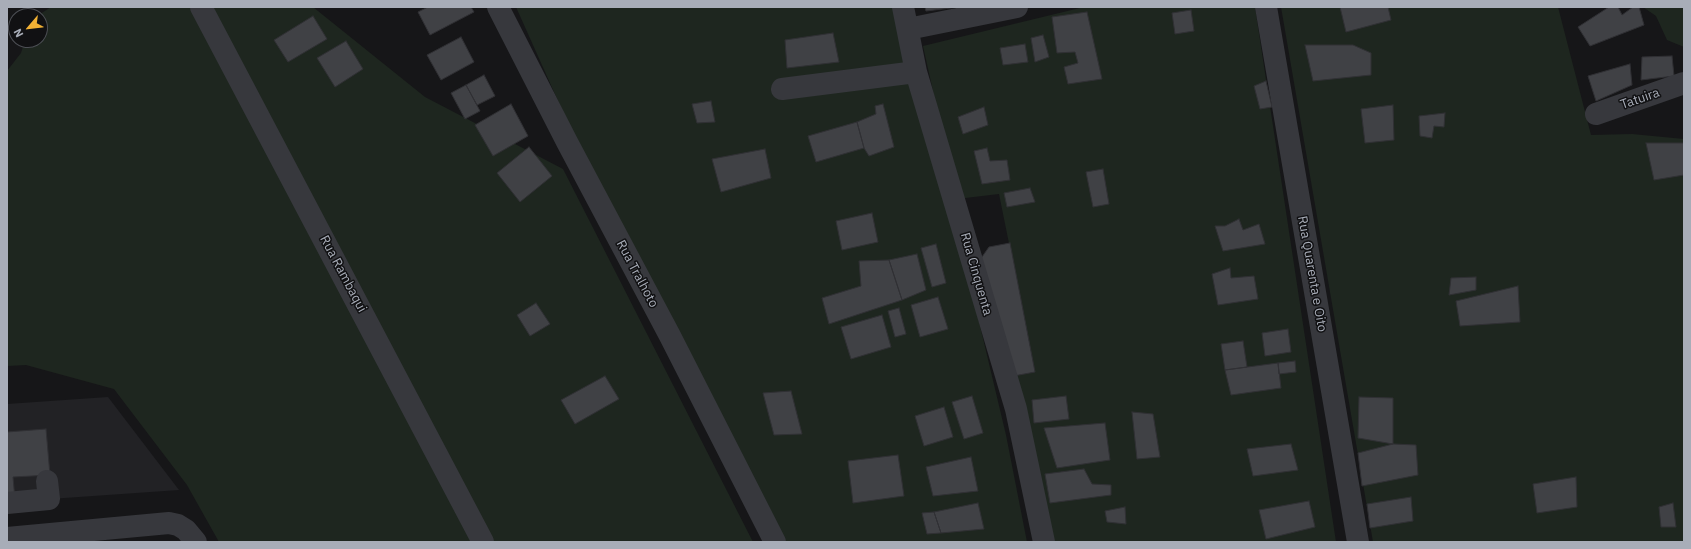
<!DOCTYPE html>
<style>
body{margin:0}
#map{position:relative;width:1691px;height:549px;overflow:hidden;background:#161618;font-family:"IBM Plex Sans",sans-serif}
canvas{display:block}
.frame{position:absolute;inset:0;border:8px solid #a8adb8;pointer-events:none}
.north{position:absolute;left:8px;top:8px;width:40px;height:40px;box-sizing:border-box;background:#111113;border:1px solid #4d4f55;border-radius:50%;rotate:242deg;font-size:11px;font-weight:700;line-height:16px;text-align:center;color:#a8adb8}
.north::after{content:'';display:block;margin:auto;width:14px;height:18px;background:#f2b134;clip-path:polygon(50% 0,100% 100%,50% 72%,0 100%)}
</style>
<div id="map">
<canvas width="1691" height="549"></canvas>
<div class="frame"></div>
<div class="north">N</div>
</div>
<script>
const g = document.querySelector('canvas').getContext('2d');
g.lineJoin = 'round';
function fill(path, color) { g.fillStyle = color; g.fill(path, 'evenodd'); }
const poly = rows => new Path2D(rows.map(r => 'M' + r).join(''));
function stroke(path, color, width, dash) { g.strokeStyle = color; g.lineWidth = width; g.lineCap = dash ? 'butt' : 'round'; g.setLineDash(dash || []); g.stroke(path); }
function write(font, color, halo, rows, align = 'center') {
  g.font = font + ' "IBM Plex Sans",sans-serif'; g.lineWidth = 3; g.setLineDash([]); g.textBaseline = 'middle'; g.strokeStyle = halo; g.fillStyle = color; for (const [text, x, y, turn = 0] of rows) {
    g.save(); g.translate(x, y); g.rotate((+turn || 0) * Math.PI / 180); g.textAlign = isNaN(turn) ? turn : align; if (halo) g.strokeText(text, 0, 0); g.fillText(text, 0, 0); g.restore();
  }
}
const built = poly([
 [108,397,179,490,7,502,7,404]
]);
const green = poly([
 [51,7,313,7,425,97,563,169,753,542,219,542,187,485,114,389,26,365,7,366,7,71,21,53,25,40,40,40,40,16,37,16],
 [516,7,904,7,1006,435,1027,542,784,542,597,188],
 [1084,7,1255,7,1336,542,1051,542,1008,377,1035,372,999,194,957,199,923,46],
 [1281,7,1558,7,1591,135,1632,134,1684,139,1684,542,1373,542],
 [1643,7,1684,7,1684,47,1667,40,1656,16]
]);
const building = poly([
 [428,7,471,7,474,12,430,35,418,12,428,7],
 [925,7,959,7,926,11,925,7],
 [1340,7,1388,7,1391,20,1346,32,1340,7],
 [1609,7,1618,7,1622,15,1633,7,1639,7,1644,25,1590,46,1578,27,1609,7],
 [1191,10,1194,31,1175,34,1172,13,1191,10],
 [1087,12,1102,79,1068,84,1064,67,1078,63,1075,52,1057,53,1052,17,1087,12],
 [313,16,327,39,288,62,274,40,313,16],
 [833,33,839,62,787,68,785,40,833,33],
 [1043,35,1049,57,1035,62,1031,38,1043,35],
 [461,37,474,62,441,80,427,55,461,37],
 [346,41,363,69,335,87,317,58,346,41],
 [1025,44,1028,62,1003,65,1000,48,1025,44],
 [1305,45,1353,45,1371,53,1371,75,1313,81,1305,45],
 [1672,56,1674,76,1641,80,1642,57,1672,56],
 [1630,64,1632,85,1596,101,1588,76,1630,64],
 [484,75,495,96,477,105,466,85,484,75],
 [1266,81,1272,107,1260,109,1254,86,1266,81],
 [466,85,480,111,465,119,451,93,466,85],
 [711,101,715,122,697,123,692,104,711,101],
 [511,104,528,136,493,156,475,125,511,104],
 [883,104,894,147,869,156,864,148,857,122,876,114,875,106,883,104],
 [1393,105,1394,140,1365,143,1361,109,1393,105],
 [984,107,988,125,963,134,958,117,984,107],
 [1445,113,1444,127,1434,126,1432,138,1420,136,1419,116,1445,113],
 [857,122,864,148,816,162,808,136,857,122],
 [1646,143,1684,143,1684,175,1654,180,1646,143],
 [529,147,552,176,520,202,497,173,529,147],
 [987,148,990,161,1007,160,1010,180,982,184,974,151,987,148],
 [765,149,771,178,721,192,712,159,765,149],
 [1103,169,1109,204,1093,207,1086,172,1103,169],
 [1030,188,1035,202,1007,207,1004,193,1030,188],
 [872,213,878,242,842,250,836,221,872,213],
 [1239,219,1243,230,1259,224,1265,244,1223,251,1215,226,1225,226,1239,219],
 [1010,243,1035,372,1008,377,977,264,989,247,1010,243],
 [936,244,946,283,932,287,921,248,936,244],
 [917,254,926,290,902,300,889,260,917,254],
 [889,260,902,300,829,324,822,298,861,286,859,261,889,260],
 [1230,268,1231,278,1254,276,1258,299,1218,305,1212,274,1230,268],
 [1476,277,1476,290,1449,295,1451,278,1476,277],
 [1518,286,1520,322,1460,326,1456,301,1518,286],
 [938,297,948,329,920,337,911,305,938,297],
 [536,303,550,324,530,336,517,315,536,303],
 [899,308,906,334,895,337,888,311,899,308],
 [882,315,891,347,851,359,841,327,882,315],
 [1288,329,1291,352,1265,356,1262,333,1288,329],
 [1243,341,1247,367,1225,370,1221,344,1243,341],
 [1295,361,1296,372,1279,374,1278,363,1295,361],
 [1278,363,1281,388,1231,395,1225,370,1278,363],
 [605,376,619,399,575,424,561,400,605,376],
 [791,391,802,434,774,435,763,393,791,391],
 [972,396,983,433,964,439,952,402,972,396],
 [1066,396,1069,419,1034,423,1032,400,1066,396],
 [1359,397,1393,398,1393,444,1358,438,1359,397],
 [944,407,953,437,924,446,915,416,944,407],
 [1132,412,1153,414,1160,457,1137,459,1132,412],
 [1105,423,1110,460,1057,468,1044,428,1105,423],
 [46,429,50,475,13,477,15,500,7,501,7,432,46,429],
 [1291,444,1298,470,1253,476,1247,449,1291,444],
 [1393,444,1416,445,1418,475,1362,486,1358,453,1393,444],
 [898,455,904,496,853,503,848,461,898,455],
 [971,457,978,491,933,496,926,467,971,457],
 [1084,469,1092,484,1111,485,1111,495,1050,503,1045,474,1084,469],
 [1576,477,1577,507,1537,513,1533,484,1576,477],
 [1411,497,1413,521,1370,528,1367,504,1411,497],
 [1309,501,1315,527,1266,539,1259,510,1309,501],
 [978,503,984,529,941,533,934,512,978,503],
 [1673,503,1676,527,1661,527,1659,507,1673,503],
 [1125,507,1126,524,1107,522,1105,511,1125,507],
 [934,512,941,533,927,534,922,513,934,512]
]);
const minor = poly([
 [201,7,483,542],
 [498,7,567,142,670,336,775,542],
 [903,7,916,72,1016,409,1044,542],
 [1266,7,1358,542],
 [908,29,1017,7],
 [782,89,916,72],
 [1596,114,1684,83],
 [7,503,49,499,47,481],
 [7,538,169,523,178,525,186,530,196,542]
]);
const streetNames = [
 ["Tatuira",1640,99,-19],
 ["Rua Rambaqui",343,274,62],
 ["Rua Tralhoto",637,274,62],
 ["Rua Cinquenta",976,274,74],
 ["Rua Quarenta e Oito",1312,274,80]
];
fill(built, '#222225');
fill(green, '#1e261f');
fill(building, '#404145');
stroke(building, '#303034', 1);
stroke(minor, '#37383d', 22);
write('13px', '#a8adb8', '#111113', streetNames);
</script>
